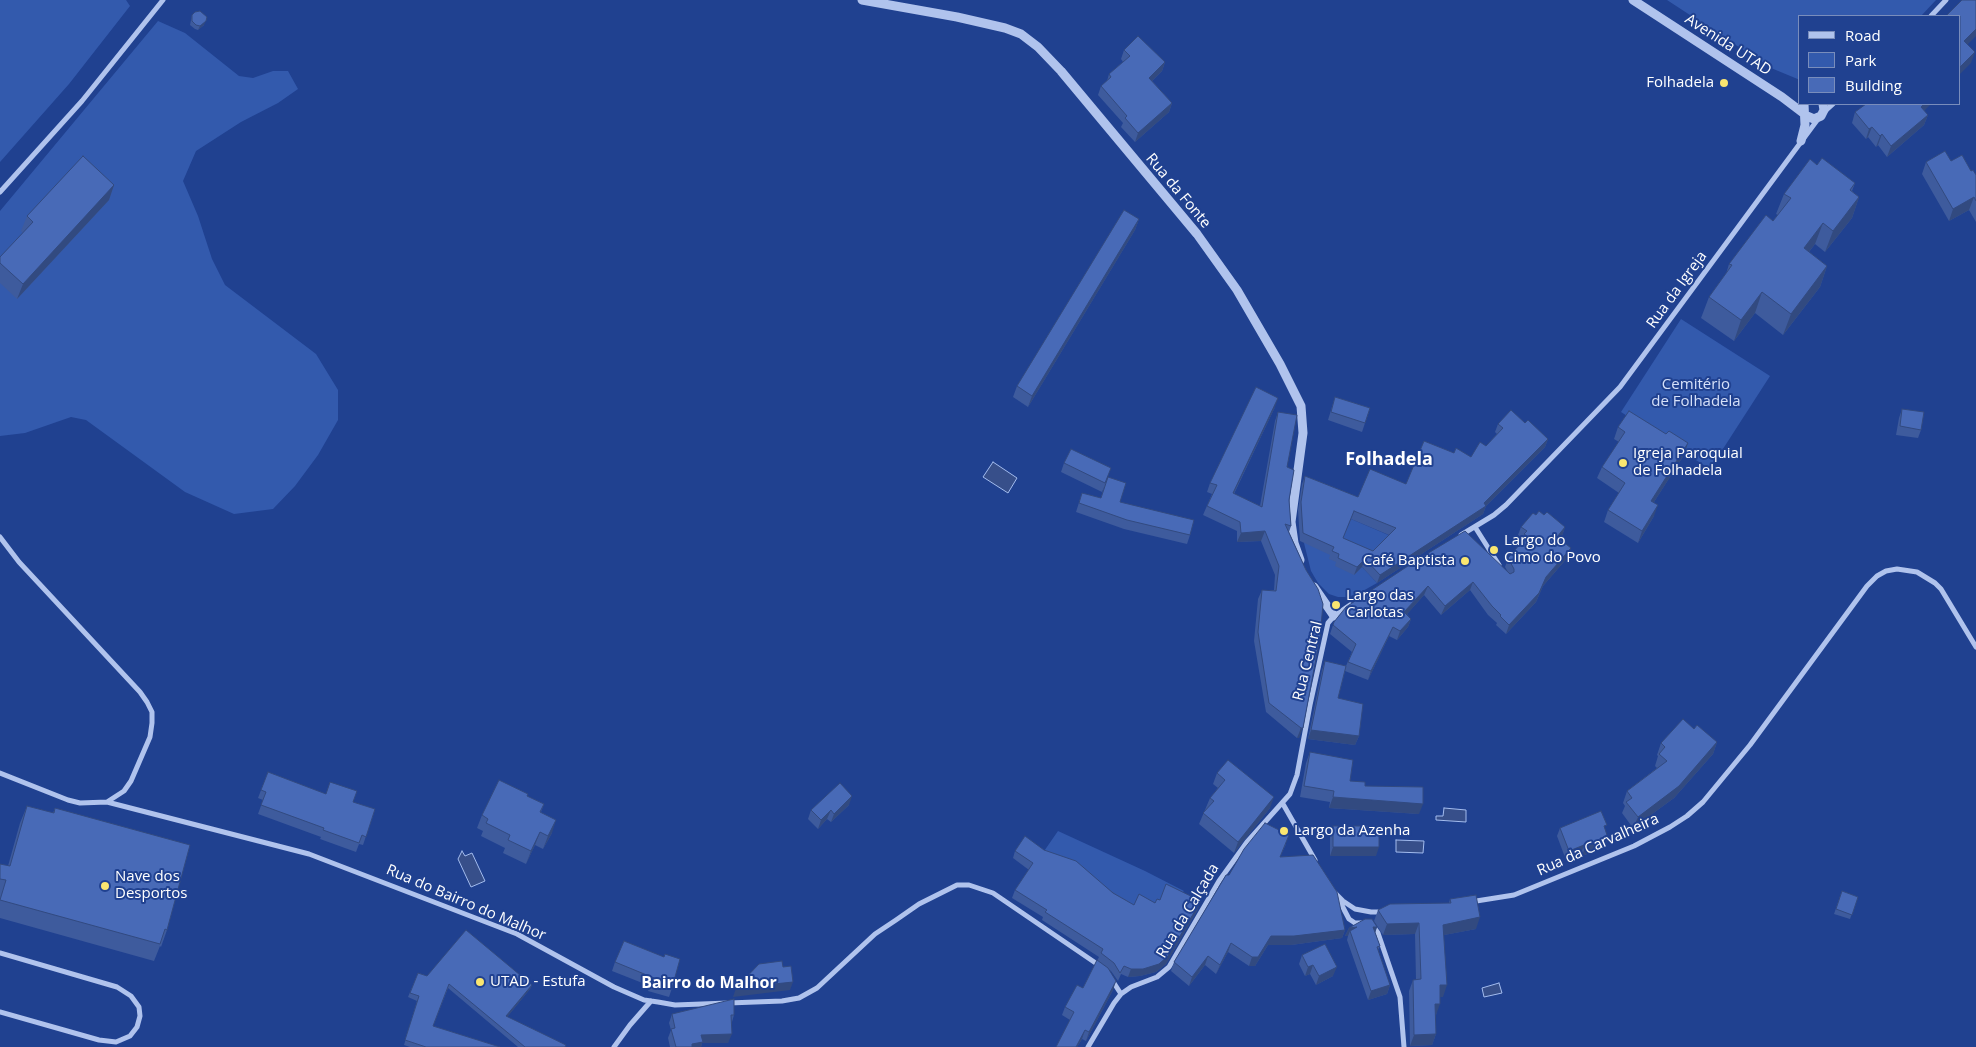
<!DOCTYPE html>
<meta charset="utf-8">
<style>
body{margin:0}
#map{position:relative;width:1976px;height:1047px;overflow:hidden;background:#204190;font-family:"Open Sans",sans-serif}
canvas{display:block}
.legend{position:absolute;left:1798px;top:15px;width:162px;height:90px;box-sizing:border-box;background:#204190;border:1px solid #798dbc;margin:0;padding:6px 9px;list-style:none;font-size:15px;color:#fff}
.legend li{display:flex;align-items:center;gap:10px;height:25px}
.legend b{width:25px;border:1px solid #798dbc}
</style>
<div id="map">
<canvas width="1976" height="1047"></canvas>
<ul class="legend">
<li><b style="height:6px;background:#b0c3ed"></b>Road</li>
<li><b style="height:14px;background:#335aad"></b>Park</li>
<li><b style="height:14px;background:#486ab7"></b>Building</li>
</ul>
</div>
<script>
const g = document.querySelector('canvas').getContext('2d');
g.lineJoin = 'round';
function fill(path, color) { g.fillStyle = color; g.fill(path, 'evenodd'); }
const poly = rows => new Path2D(rows.map(r => 'M' + r).join(''));
function stroke(path, color, width, dash) { g.strokeStyle = color; g.lineWidth = width; g.lineCap = dash ? 'butt' : 'round'; g.setLineDash(dash || []); g.stroke(path); }
function write(font, color, halo, rows, align = 'center') {
  g.font = font + ' "Open Sans",sans-serif'; g.lineWidth = 4; g.setLineDash([]); g.textBaseline = 'middle'; g.strokeStyle = halo; g.fillStyle = color; for (const [text, x, y, turn = 0] of rows) {
    g.save(); g.translate(x, y); g.rotate((+turn || 0) * Math.PI / 180); g.textAlign = isNaN(turn) ? turn : align; if (halo) g.strokeText(text, 0, 0); g.fillText(text, 0, 0); g.restore();
  }
}
const green = poly([
 [0,0,126,0,130,6,69,84,0,162],
 [1667,0,1936,0,1921,16,1800,16,1800,80,1771,68],
 [158,21,185,33,239,76,253,78,273,71,288,71,298,89,278,103,241,122,196,151,183,181,198,216,212,259,225,285,316,354,338,390,338,420,318,455,295,486,273,509,234,514,185,492,86,420,71,417,25,433,0,436,0,211],
 [1681,319,1770,376,1710,469,1621,412],
 [1351,519,1393,537,1362,567,1377,583,1361,592,1348,597,1338,597,1329,594,1318,583,1311,571,1304,543,1342,540],
 [1058,831,1145,871,1184,891,1176,898,1157,907,1131,913,1040,857]
]);
const water = poly([
 [993,462,1017,478,1008,493,983,477,993,462],
 [1444,808,1466,810,1466,822,1436,820,1436,816,1443,816,1444,808],
 [1396,840,1424,841,1423,853,1396,852,1396,840],
 [462,851,465,856,472,853,485,881,471,887,458,859,462,851],
 [1499,983,1502,993,1484,997,1482,988,1499,983]
]);
const minor = poly([
 [1931,16,1946,0],
 [1823,113,1833,104],
 [0,192,82,101,163,0],
 [1475,527,1499,565],
 [1461,535,1494,515,1506,505,1620,387,1818,119],
 [0,537,19,562,140,692,147,702,152,712,152,723,150,737,131,781,124,791,107,802,80,803,68,800,0,773],
 [107,802,309,854,517,934,614,987,644,1000,658,1002,675,1005,782,1001,799,998,817,988,875,934,896,920,919,904,957,885,969,885,993,893,1100,966],
 [1283,804,1315,860],
 [1335,893,1343,901,1355,909,1371,912,1382,912],
 [1338,898,1349,919,1355,923,1363,923],
 [1470,902,1514,895,1634,846,1670,827,1687,816,1703,802,1750,745,1867,586,1877,576,1886,571,1897,569,1917,572,1935,583,1941,589,1976,647],
 [1373,926,1378,933,1400,997,1404,1047],
 [0,953,117,987,131,996,139,1007,140,1016,137,1027,130,1036,116,1042,99,1040,0,1012],
 [1112,980,1121,994],
 [614,1047,630,1025,651,1001],
 [1088,1047,1114,1003,1121,994,1131,987,1157,977,1169,967,1219,881,1247,842,1290,794,1297,775,1310,705,1328,623,1334,616,1350,605]
]);
const tertiary = poly([
 [862,0,957,17,1005,28,1021,34,1038,47,1061,71,1197,234,1237,290,1280,364,1301,406,1303,433,1291,522,1294,543,1300,560],
 [1633,0,1782,97,1807,116,1814,119,1821,116,1824,110,1823,104],
 [1801,141,1805,125,1804,104],
 [1314,587,1334,616]
]);
const wall = poly([
 [192,15,204,25,198,30,195,29,190,25],
 [1124,50,1165,62,1162,71,1152,81,1172,103,1169,112,1135,142,1121,127,1123,123,1098,95,1101,86,1107,81,1109,74,1123,62,1121,59],
 [1924,111,1928,115,1924,125,1887,157,1878,145,1876,147,1868,137,1866,139,1852,123,1855,112],
 [1951,161,1976,175,1976,222,1969,210,1949,221,1922,174,1926,162],
 [1817,165,1855,183,1852,191,1859,197,1852,218,1825,252,1815,244,1809,252,1827,266,1820,287,1783,335,1755,313,1734,341,1701,318,1709,297,1726,274,1729,264,1773,221,1778,215,1776,214,1784,194],
 [114,185,109,200,17,299,0,283,0,257,23,233,21,231,27,216],
 [1139,219,1135,230,1028,407,1013,397,1017,386],
 [1335,397,1370,408,1362,432,1328,420],
 [1275,407,1234,494,1260,506,1275,421,1278,412,1287,467,1291,526,1289,532,1306,570,1323,604,1299,738,1297,738,1266,712,1254,641,1258,599,1262,590,1274,590,1275,575,1261,541,1237,542,1237,531,1203,515,1212,494,1207,492,1210,483],
 [1902,409,1921,430,1918,438,1896,435,1899,418],
 [1525,423,1548,439,1545,447,1486,506,1483,514,1377,583,1362,567,1354,575,1335,566,1336,562,1329,559,1330,555,1300,541,1298,510,1302,484,1305,476,1358,497,1406,484,1454,453,1471,457,1486,446,1497,434,1495,432,1498,424],
 [1351,519,1389,535,1373,551,1343,538],
 [1618,427,1684,455,1654,502,1654,516,1638,543,1604,522,1608,510,1619,493,1597,478,1602,467,1619,442,1614,439],
 [1064,463,1107,480,1120,502,1190,535,1187,544,1124,529,1076,512,1082,493,1101,498,1104,487,1102,492,1061,472],
 [1536,515,1544,515,1565,527,1562,536,1560,539,1568,557,1543,586,1536,602,1506,634,1496,625,1497,623,1488,615,1470,590,1441,615,1424,595,1407,614,1411,619,1408,627,1397,640,1389,636,1368,680,1345,671,1338,698,1359,736,1355,745,1308,739,1322,670,1325,661,1346,666,1352,652,1330,634,1334,622,1420,558,1508,572,1505,567,1508,558,1521,543,1523,539,1518,535,1521,527],
 [1694,729,1717,742,1713,754,1674,798,1633,828,1622,813,1625,806,1623,803,1627,791,1657,768,1655,766,1658,756,1657,755,1661,743],
 [1310,752,1350,781,1365,786,1419,814,1329,808,1330,802,1300,797,1306,763],
 [268,772,325,794,375,809,363,845,359,844,356,852,320,839,321,837,258,814,263,800,258,798],
 [1217,773,1270,808,1234,853,1199,824,1210,798,1218,788,1213,784],
 [527,796,544,804,541,812,552,833,543,849,535,845,526,864,503,853,505,848,481,836,483,831,477,828,482,815],
 [849,805,831,822,827,819,818,829,808,819,811,810],
 [27,806,53,813,55,808,167,930,161,947,160,946,154,961,0,918,0,864,8,866,20,823],
 [1333,826,1376,856,1330,856,1330,835],
 [1560,828,1605,829,1605,847,1582,856,1581,854,1566,860,1557,836],
 [1286,844,1280,857,1345,930,1342,938,1291,945,1268,945,1255,966,1249,966,1228,952,1216,974,1205,965,1189,986,1171,971,1174,962,1229,875],
 [1044,850,1134,905,1155,903,1198,909,1166,964,1156,972,1140,976,1128,977,1121,974,1118,981,1111,971,1108,969,1113,990,1086,1041,1082,1039,1077,1047,1056,1047,1070,1020,1062,1015,1065,1007,1083,988,1099,957,1042,920,1043,917,1012,898,1015,890,1029,870,1013,858,1015,851],
 [1842,891,1858,897,1850,919,1834,914],
 [1450,899,1476,929,1444,935,1443,997,1440,997,1436,1015,1435,1015,1436,1034,1432,1045,1410,1046,1409,991,1413,980,1416,980,1415,934,1383,935,1374,921,1378,910,1449,903],
 [1377,927,1375,933,1380,946,1378,950,1390,985,1387,994,1368,1000,1347,940,1348,936,1345,936,1349,928],
 [1302,955,1333,976,1316,985,1310,974,1305,976,1299,964],
 [664,957,672,988,669,997,648,991,650,986,612,971,615,962],
 [418,973,427,976,532,985,530,989,507,1017,566,1047,518,1047,448,988,433,1026,500,1047,410,1047,404,1045,417,1001,408,997],
 [672,1014,734,1015,732,1022,728,1043,702,1043,701,1047,670,1047,668,1038,671,1030,669,1023]
]);
const shadedWall = poly([
 [206,21,204,25,198,30,200,26],
 [1976,29,1976,36,1960,52,1964,41],
 [1975,52,1971,63,1960,74,1960,67],
 [1165,62,1162,71,1146,87,1149,78],
 [1172,103,1169,112,1135,142,1138,133],
 [1924,104,1931,104,1917,118,1921,107],
 [1928,115,1924,125,1887,157,1891,146],
 [1872,127,1868,137,1866,139,1869,129],
 [1882,134,1878,145,1876,147,1880,136],
 [114,185,109,200,17,299,23,284],
 [1859,197,1852,218,1825,252,1833,231],
 [1974,197,1969,210,1949,221,1953,209],
 [1139,219,1135,230,1028,407,1032,396],
 [1823,223,1815,244,1796,268,1804,248],
 [1827,266,1820,287,1783,335,1791,314],
 [1762,292,1755,313,1734,341,1741,320],
 [1278,398,1275,407,1229,503,1233,493],
 [1548,439,1545,447,1485,507,1486,506,1483,514,1377,583,1380,575,1484,503],
 [1688,443,1684,455,1647,513,1651,501],
 [1658,505,1654,516,1638,543,1642,531],
 [1565,527,1562,536,1554,546,1557,537],
 [1265,531,1261,541,1237,542,1241,533],
 [1571,548,1568,557,1543,586,1536,602,1506,634,1509,625,1546,577],
 [1365,559,1362,567,1354,575,1357,567],
 [1473,582,1470,590,1441,615,1445,606],
 [1428,586,1424,595,1401,621,1404,612],
 [1411,619,1408,627,1397,640,1400,631],
 [1393,627,1389,636,1368,680,1371,671],
 [1301,728,1303,728,1299,738,1297,738],
 [1311,730,1359,736,1355,745,1308,739],
 [1717,742,1713,754,1674,798,1633,828,1638,817],
 [852,796,849,805,831,822,834,814],
 [1274,797,1270,808,1234,853,1238,842],
 [1333,797,1423,804,1419,814,1329,808],
 [831,810,827,819,818,829,821,820],
 [556,820,552,833,543,849,548,836],
 [540,832,535,845,526,864,531,851],
 [1608,838,1605,847,1582,856,1585,847],
 [1584,845,1581,854,1566,860,1569,851],
 [1333,847,1379,847,1376,856,1330,856],
 [1201,901,1198,909,1166,964,1156,972,1140,976,1128,977,1131,969],
 [1480,917,1476,929,1439,936,1443,925],
 [1419,923,1415,934,1383,935,1387,924],
 [1357,927,1350,931,1348,936,1345,936,1349,928],
 [1373,927,1377,927,1374,936],
 [1345,930,1342,938,1291,945,1268,945,1255,966,1249,966,1252,957,1271,936],
 [1231,943,1228,952,1216,974,1220,965],
 [1208,956,1205,965,1189,986,1192,977],
 [1313,965,1310,974,1305,976,1308,967],
 [1337,967,1333,976,1316,985,1319,976],
 [1116,981,1113,990,1086,1041,1089,1032],
 [793,982,790,990,733,997,736,988],
 [532,985,530,989,504,1021,506,1016],
 [1390,985,1387,994,1368,1000,1371,991],
 [1440,985,1447,985,1443,997,1436,997],
 [1435,1004,1440,1004,1436,1015,1431,1015],
 [1085,1030,1082,1039,1077,1047,1076,1047],
 [732,1034,728,1043,702,1043,701,1047,691,1047,692,1044,701,1035],
 [1436,1034,1432,1045,1410,1046,1414,1035]
]);
const building = poly([
 [1962,0,1976,0,1976,29,1964,41,1975,52,1960,67,1960,16,1946,16,1962,0],
 [200,11,207,17,206,21,200,26,196,25,192,21,192,15,195,12,200,11],
 [1138,36,1165,62,1149,78,1172,103,1138,133,1125,118,1127,116,1101,86,1111,77,1109,74,1130,56,1124,50,1138,36],
 [1866,104,1924,104,1921,107,1928,115,1891,146,1882,134,1880,136,1872,127,1869,129,1855,112,1866,104],
 [1945,151,1951,161,1962,155,1971,171,1973,170,1976,175,1976,201,1974,197,1953,209,1926,162,1945,151],
 [83,156,114,185,23,284,0,263,0,257,33,222,27,216,83,156],
 [1822,158,1855,183,1850,190,1859,197,1833,231,1823,223,1804,248,1827,266,1791,314,1762,292,1741,320,1709,297,1732,265,1729,264,1766,215,1773,221,1791,198,1784,194,1810,159,1817,165,1822,158],
 [1124,210,1139,219,1032,396,1017,386,1124,210],
 [1256,387,1278,398,1233,493,1262,507,1278,412,1297,415,1287,467,1294,470,1289,500,1291,526,1285,524,1306,570,1318,589,1323,604,1320,637,1303,728,1301,728,1269,703,1258,632,1262,590,1276,591,1279,566,1265,531,1241,533,1240,522,1207,506,1217,485,1210,483,1256,387],
 [1335,397,1370,408,1365,423,1331,412,1335,397],
 [1902,409,1924,412,1921,430,1900,426,1902,409],
 [1511,410,1525,423,1528,420,1548,439,1484,503,1486,506,1380,575,1365,559,1357,567,1338,558,1339,554,1332,551,1334,547,1303,533,1301,502,1305,476,1358,497,1370,469,1406,484,1424,441,1454,453,1456,448,1471,457,1480,442,1486,446,1503,428,1498,424,1511,410],
 [1354,511,1396,528,1373,551,1343,538,1354,511],
 [1629,411,1666,434,1669,431,1688,443,1651,501,1658,505,1642,531,1608,510,1625,483,1602,467,1625,432,1618,427,1629,411],
 [1071,449,1111,468,1105,483,1064,463,1071,449],
 [1108,477,1126,483,1120,502,1194,520,1190,535,1127,520,1079,503,1082,493,1101,498,1108,477],
 [1539,511,1544,515,1547,512,1565,527,1557,537,1571,548,1546,577,1539,593,1509,625,1500,616,1501,615,1492,606,1473,582,1445,606,1428,586,1404,612,1411,619,1400,631,1393,627,1371,671,1348,662,1356,644,1333,625,1334,622,1346,607,1420,558,1465,531,1510,574,1514,572,1514,569,1508,558,1527,536,1524,534,1527,531,1521,527,1533,513,1536,515,1539,511],
 [1325,661,1346,666,1338,698,1363,704,1359,736,1311,730,1325,661],
 [1683,719,1694,729,1697,725,1717,742,1679,786,1638,817,1626,802,1632,798,1627,791,1667,761,1659,754,1665,747,1661,743,1683,719],
 [1310,752,1353,760,1350,781,1365,782,1365,786,1423,787,1423,804,1333,797,1334,791,1304,786,1310,752],
 [1228,760,1274,797,1238,842,1203,813,1214,801,1210,798,1225,780,1217,773,1228,760],
 [268,772,326,794,330,782,357,791,353,802,375,809,366,837,362,835,359,843,323,830,324,828,261,805,266,792,261,790,268,772],
 [499,780,528,794,527,796,544,804,540,812,556,820,548,836,540,832,531,851,508,840,510,835,486,823,488,819,482,815,499,780],
 [840,783,852,796,834,814,831,810,821,820,811,810,840,783],
 [27,806,54,813,55,808,190,845,167,930,165,929,160,944,0,900,6,880,0,879,0,864,10,866,27,806],
 [1601,811,1607,825,1604,826,1608,838,1585,847,1584,845,1569,851,1560,828,1601,811],
 [1265,823,1289,835,1280,857,1313,855,1337,892,1345,930,1294,936,1271,936,1258,957,1252,957,1231,943,1220,965,1208,956,1192,977,1174,962,1226,875,1229,875,1244,849,1265,823],
 [1333,826,1379,826,1379,847,1333,847,1333,826],
 [1025,836,1044,850,1076,861,1113,893,1134,905,1139,894,1155,903,1157,899,1160,900,1166,884,1201,901,1168,956,1159,964,1143,969,1131,969,1124,966,1120,973,1114,963,1101,953,1103,949,1045,912,1047,910,1015,890,1033,863,1015,851,1025,836],
 [1842,891,1858,897,1852,915,1836,909,1842,891],
 [1476,895,1480,917,1443,925,1447,985,1440,985,1440,1004,1435,1004,1436,1034,1414,1035,1413,980,1421,979,1419,923,1387,924,1378,910,1390,904,1451,903,1450,899,1476,895],
 [1365,919,1372,919,1377,927,1373,927,1380,946,1377,947,1390,985,1371,991,1350,931,1357,927,1349,928,1365,919],
 [466,930,532,985,506,1016,566,1045,565,1047,525,1047,449,984,433,1026,500,1047,426,1047,405,1040,419,996,410,993,418,973,427,976,466,930],
 [624,941,664,957,665,954,680,959,672,988,651,983,654,978,615,962,624,941],
 [1325,944,1337,967,1319,976,1313,965,1308,967,1302,955,1325,944],
 [1097,960,1108,968,1116,981,1089,1032,1085,1030,1076,1047,1056,1047,1074,1012,1065,1007,1077,985,1083,988,1097,960],
 [782,961,783,967,791,966,793,982,736,988,759,964,782,961],
 [734,999,734,1015,731,1015,732,1034,701,1035,703,1042,692,1044,692,1047,676,1047,671,1029,675,1028,672,1014,734,999]
]);
const markers = [
 [1724,83,5,"#fae670"],
 [1623,463,5,"#fae670"],
 [1494,550,5,"#fae670"],
 [1465,561,5,"#fae670"],
 [1336,605,5,"#fae670"],
 [1284,831,5,"#fae670"],
 [105,886,5,"#fae670"],
 [480,982,5,"#fae670"]
];
const streetNames = [
 ["Avenida UTAD",1728,45,33],
 ["Rua da Fonte",1178,191,50],
 ["Rua da Igreja",1677,290,-54],
 ["Rua Central",1308,661,-76],
 ["Rua da Carvalheira",1598,845,-24],
 ["Rua do Bairro do Malhor",466,903,23],
 ["Rua da Calçada",1188,911,-59]
];
const poiNames = [
 ["Folhadela",1714,83,"right"],
 ["Igreja Paroquial",1633,454],
 ["de Folhadela",1633,471],
 ["Largo do",1504,541],
 ["Cimo do Povo",1504,558],
 ["Café Baptista",1455,561,"right"],
 ["Largo das",1346,596],
 ["Carlotas",1346,613],
 ["Largo da Azenha",1294,831],
 ["Nave dos",115,877],
 ["Desportos",115,894],
 ["UTAD - Estufa",490,982]
];
const parkNames = [
 ["Cemitério",1696,385],
 ["de Folhadela",1696,402]
];
const neighbourhoodNames = [
 ["Bairro do Malhor",709,983]
];
const quarterNames = [
 ["Folhadela",1389,460]
];
fill(green, '#335aad');
fill(water, '#374f8a');
stroke(water, '#a3bcee', 1);
stroke(minor, '#b0c3ed', 5);
stroke(tertiary, '#b0c3ed', 9);
fill(wall, '#3e5b9d');
fill(shadedWall, '#324a80');
fill(building, '#486ab7');
stroke(building, '#324a80', 1);
for (const [x, y, r, color] of markers) { const dot = new Path2D(); dot.arc(x, y, r, 0, 2 * Math.PI); g.fillStyle = color; g.fill(dot); stroke(dot, '#204190', 2); }
write('15px', '#fff', '#204190', streetNames);
write('15px', '#fff', '#204190', poiNames, 'left');
write('15px', '#d5e0f9', '#204190', parkNames);
write('bold 16px', '#fff', '#204190', neighbourhoodNames);
write('bold 18px', '#fff', '#204190', quarterNames);
</script>
